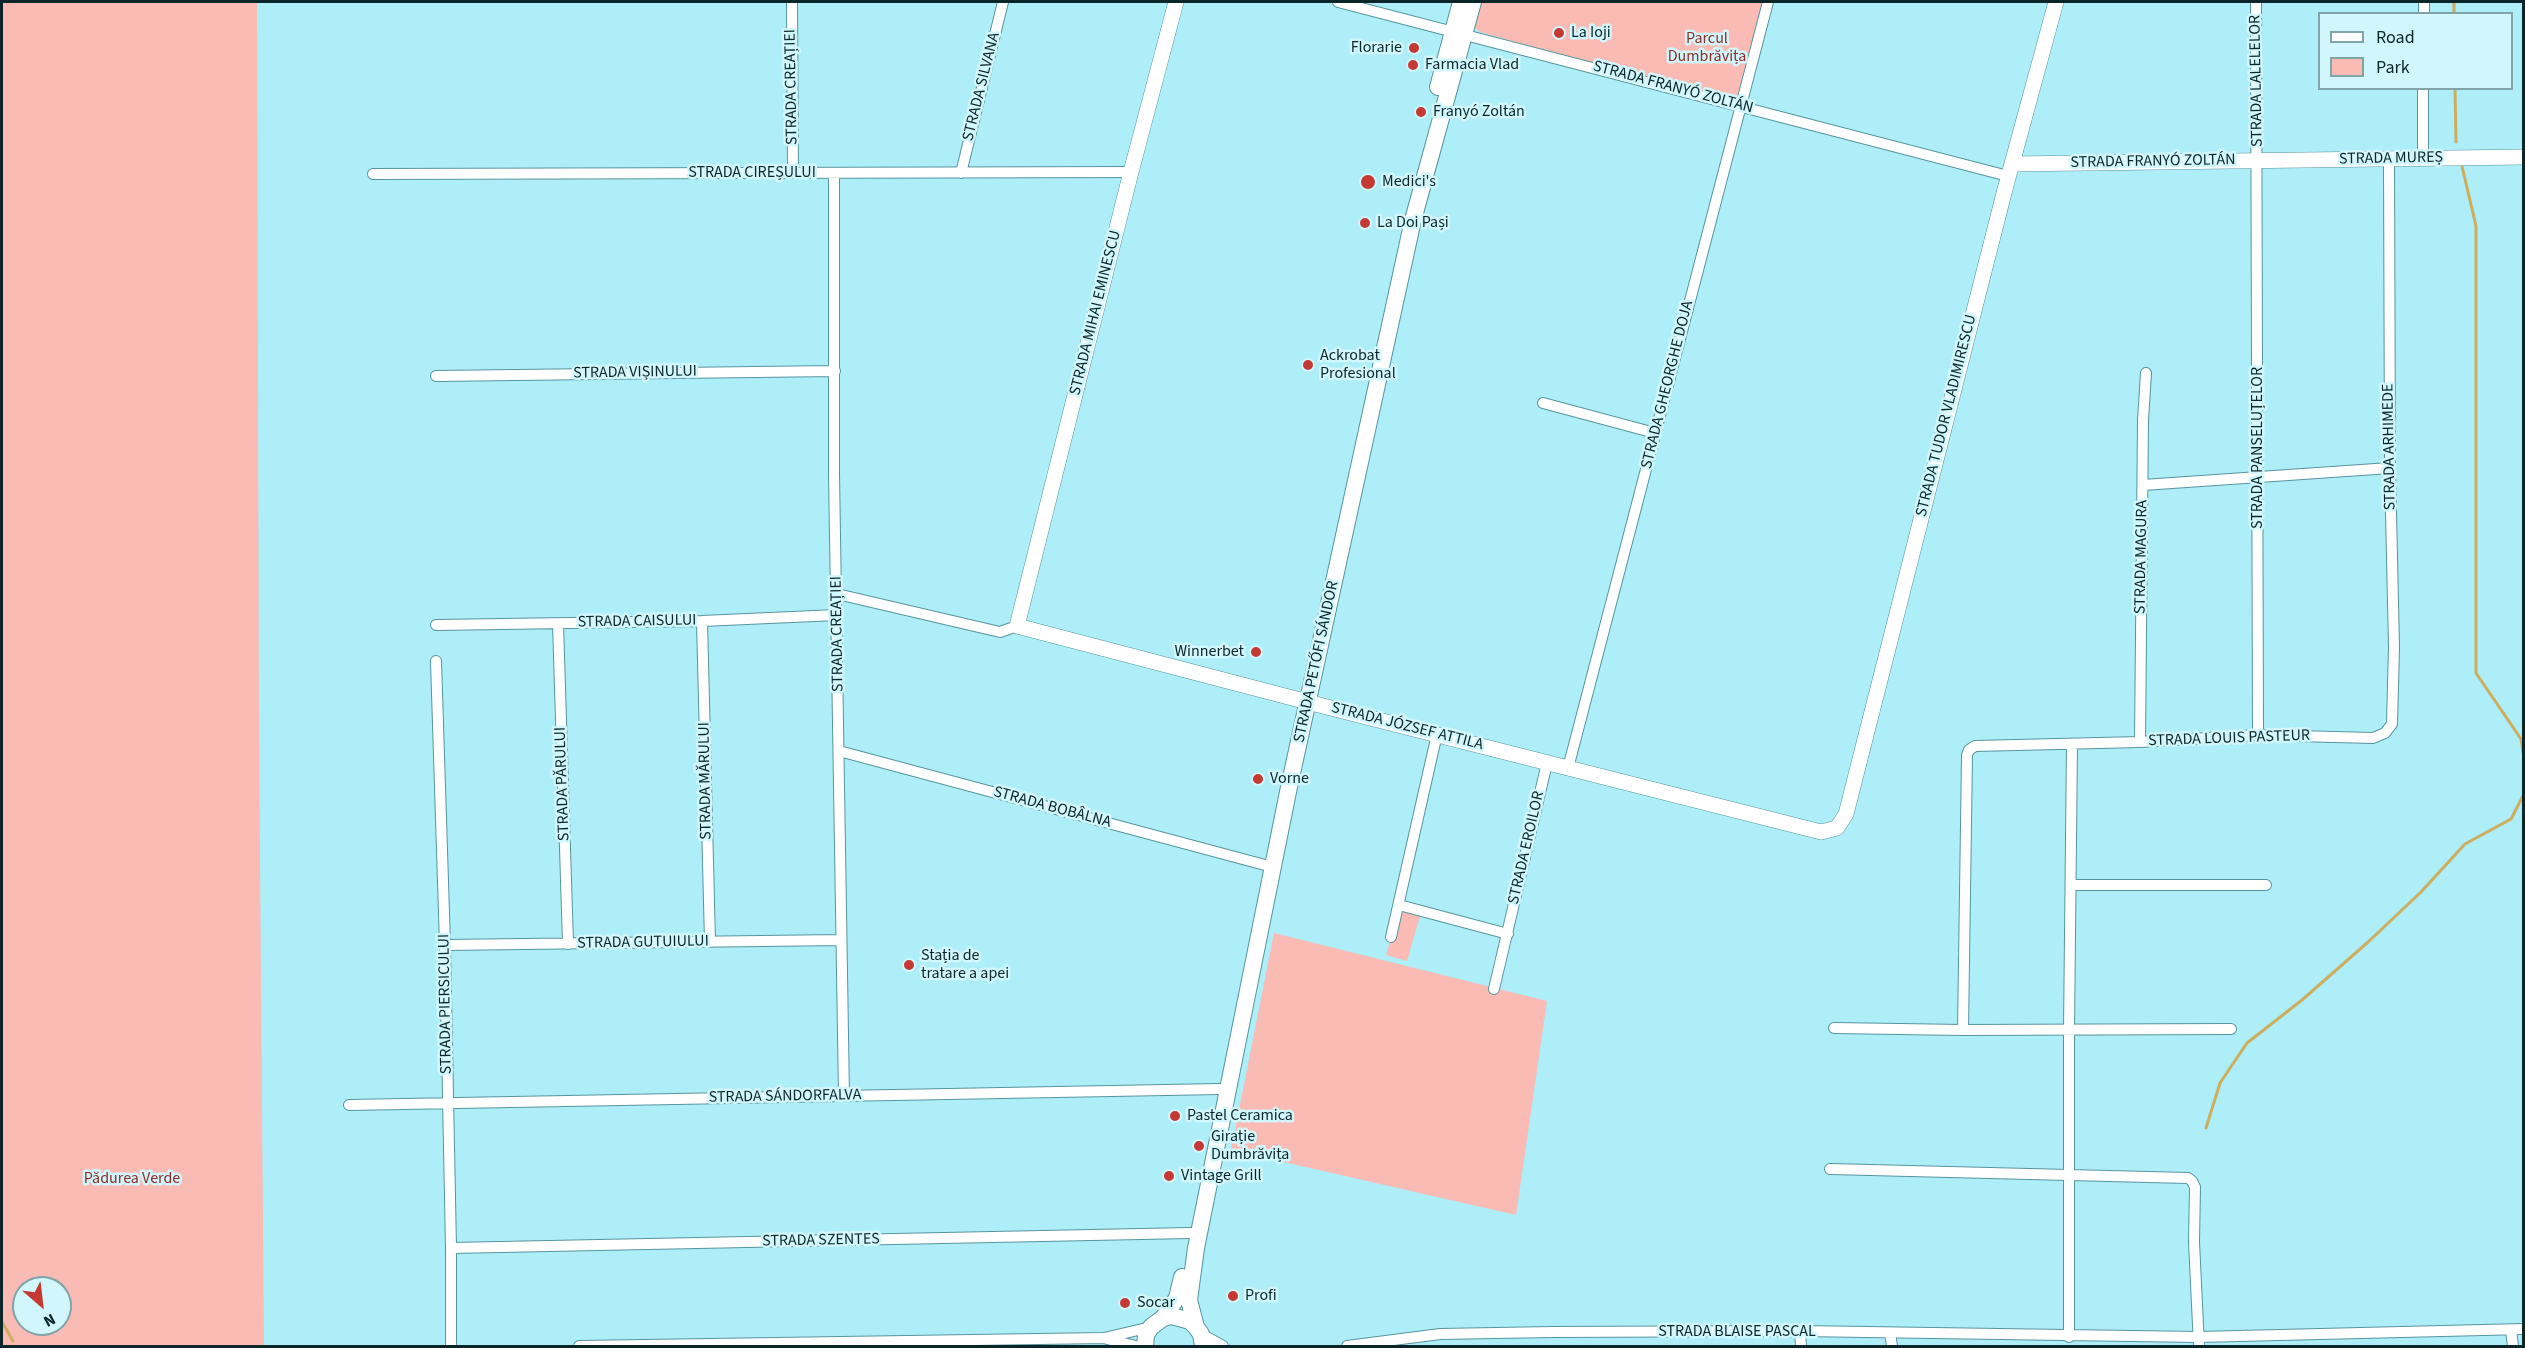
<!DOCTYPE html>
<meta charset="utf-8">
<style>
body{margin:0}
#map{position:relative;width:2525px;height:1348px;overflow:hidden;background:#aeeef8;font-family:"Source Sans 3",sans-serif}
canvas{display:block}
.frame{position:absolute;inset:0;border:3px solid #0b2629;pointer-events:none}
.legend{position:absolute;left:2318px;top:12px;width:195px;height:78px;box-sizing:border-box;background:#d1f7fc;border:2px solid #82a3a8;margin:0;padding:8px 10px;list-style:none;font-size:18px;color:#0b2629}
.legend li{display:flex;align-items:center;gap:12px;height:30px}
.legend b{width:30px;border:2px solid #82a3a8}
.north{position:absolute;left:12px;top:1276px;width:60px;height:60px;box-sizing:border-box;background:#d1f7fc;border:2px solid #82a3a8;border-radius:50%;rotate:152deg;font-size:16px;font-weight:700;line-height:24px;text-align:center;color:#0b2629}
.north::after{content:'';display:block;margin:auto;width:21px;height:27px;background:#c63832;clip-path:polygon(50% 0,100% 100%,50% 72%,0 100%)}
</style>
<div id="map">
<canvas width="2525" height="1348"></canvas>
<div class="frame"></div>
<ul class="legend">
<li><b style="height:8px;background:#fff"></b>Road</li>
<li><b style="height:16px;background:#f9bbb3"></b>Park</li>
</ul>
<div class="north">N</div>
</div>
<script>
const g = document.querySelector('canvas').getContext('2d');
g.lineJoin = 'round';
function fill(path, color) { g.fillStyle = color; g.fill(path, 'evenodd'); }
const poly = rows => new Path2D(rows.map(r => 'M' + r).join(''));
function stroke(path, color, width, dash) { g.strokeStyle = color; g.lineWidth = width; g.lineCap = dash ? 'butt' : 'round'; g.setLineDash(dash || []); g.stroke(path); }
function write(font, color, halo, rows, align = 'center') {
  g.font = font + ' "Source Sans 3",sans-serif'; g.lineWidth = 5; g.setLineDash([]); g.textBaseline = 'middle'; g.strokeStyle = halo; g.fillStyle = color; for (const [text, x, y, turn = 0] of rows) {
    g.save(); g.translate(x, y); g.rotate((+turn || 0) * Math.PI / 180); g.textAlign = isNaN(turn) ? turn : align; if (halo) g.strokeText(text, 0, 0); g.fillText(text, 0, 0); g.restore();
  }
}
const green = poly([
 [2,2,257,2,259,740,264,1346,2,1346],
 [24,1288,60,1288,60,1324,24,1324],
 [1477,2,1768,2,1740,105,1480,32,1474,27],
 [1399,911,1420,916,1407,961,1386,955],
 [1274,933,1547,1001,1516,1215,1231,1150]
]);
const stream = poly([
 [2454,14,2454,2],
 [2455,88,2456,142],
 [2461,162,2476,226,2476,673,2521,739,2524,759],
 [2206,1128,2220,1083,2247,1043,2302,1000,2367,943,2421,892,2465,844,2511,819,2524,794],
 [2,1322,13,1341]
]);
const street = poly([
 [792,2,793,173],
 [1338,2,2008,176],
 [2256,2,2258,735],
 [2424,14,2424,2],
 [2423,159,2423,88],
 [834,173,834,474,844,1096],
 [961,173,1003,2],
 [373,174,1131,172],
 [436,376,835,371],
 [1543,403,1655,433],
 [2143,485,2390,468],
 [837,594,1000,632,1017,626],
 [702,621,710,942],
 [558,624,568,944],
 [436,625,702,621,837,615],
 [436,661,445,945,451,1248,451,1346],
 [2140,742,2143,420,2146,373],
 [839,751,1265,865],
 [1568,768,1768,2],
 [2071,885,2266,885],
 [1399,905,1508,934],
 [1391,937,1437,734],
 [445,945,841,940],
 [1494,989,1547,763],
 [1834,1028,1963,1030,2231,1029],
 [1963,1030,1967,755,1969,750,1975,746,2140,742,2258,735,2373,738,2385,733,2392,724,2394,647,2390,468,2389,159],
 [349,1105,1220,1089],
 [1830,1169,2188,1178,2192,1181,2195,1187,2194,1242,2199,1346],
 [451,1248,1190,1233],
 [2511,1330,2513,1346],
 [1800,1331,1801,1346],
 [1890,1333,1892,1346],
 [1201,1334,1223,1346],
 [2069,1337,2069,1030,2072,745],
 [1107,1339,1136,1346],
 [579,1346,1104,1338,1151,1327],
 [1347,1346,1440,1334,1552,1332,1800,1331,2198,1337,2524,1329]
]);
const secondary = poly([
 [1176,2,1131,172,1017,626,1323,706,1821,832,1837,828,1846,814,2004,193,2056,2],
 [2012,164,2524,157]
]);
const primary = poly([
 [1438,87,1461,2],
 [1163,1318,1177,1298,1182,1277],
 [1196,1327,1189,1300,1196,1248,1289,787,1413,220,1473,2],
 [1145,1346,1146,1335,1151,1327,1163,1318,1172,1316,1190,1321,1196,1327,1201,1334,1203,1346]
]);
const markers = [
 [1559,33,6,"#c63832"],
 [1414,48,6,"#c63832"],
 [1413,65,6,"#c63832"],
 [1421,112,6,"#c63832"],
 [1368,182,8,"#c63832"],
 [1365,223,6,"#c63832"],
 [1308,365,6,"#c63832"],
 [1256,652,6,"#c63832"],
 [1258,779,6,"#c63832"],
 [909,965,6,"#c63832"],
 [1175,1116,6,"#c63832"],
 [1199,1146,6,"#c63832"],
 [1169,1176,6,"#c63832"],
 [1233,1296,6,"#c63832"],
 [1125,1303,6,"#c63832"]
];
const poiNames = [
 ["La Ioji",1571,33],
 ["Florarie",1402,48,"right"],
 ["Farmacia Vlad",1425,65],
 ["Franyó Zoltán",1433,112],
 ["Medici's",1382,182],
 ["La Doi Pași",1377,223],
 ["Ackrobat",1320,356],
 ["Profesional",1320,374],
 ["Winnerbet",1244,652,"right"],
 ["Vorne",1270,779],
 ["Stația de",921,956],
 ["tratare a apei",921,974],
 ["Pastel Ceramica",1187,1116],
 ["Girație",1211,1137],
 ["Dumbrăvița",1211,1155],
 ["Vintage Grill",1181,1176],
 ["Profi",1245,1296],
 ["Socar",1137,1303]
];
const parkNames = [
 ["Parcul",1707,39],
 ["Dumbrăvița",1707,57],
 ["Pădurea Verde",132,1179]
];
const streetNames = [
 ["STRADA LALELELOR",2257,81,-91],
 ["STRADA CREAȚIEI",792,87,-91],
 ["STRADA SILVANA",982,87,-76],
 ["STRADA FRANYÓ ZOLTÁN",1673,88,15],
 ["STRADA MUREȘ",2391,159,-1],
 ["STRADA FRANYÓ ZOLTÁN",2153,162,-1],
 ["STRADA CIREȘULUI",752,173],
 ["STRADA MIHAI EMINESCU",1096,313,-76],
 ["STRADA VIȘINULUI",635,373,-1],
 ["STRADA GHEORGHE DOJA",1668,385,-76],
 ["STRADA TUDOR VLADIMIRESCU",1947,416,-76],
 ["STRADA ARHIMEDE",2390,447,-91],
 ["STRADA PANSELUȚELOR",2258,448,-90],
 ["STRADA MAGURA",2142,557,-89],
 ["STRADA CAISULUI",637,622,-1],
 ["STRADA CREAȚIEI",838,634,-91],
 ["STRADA PETŐFI SÁNDOR",1317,662,-78],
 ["STRADA JÓZSEF ATTILA",1407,727,14],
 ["STRADA LOUIS PASTEUR",2229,739,-2],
 ["STRADA MĂRULUI",706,781,-91],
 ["STRADA PĂRULUI",563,784,-92],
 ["STRADA BOBÂLNA",1052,808,15],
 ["STRADA EROILOR",1527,848,-77],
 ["STRADA GUTUIULUI",643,943,-1],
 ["STRADA PIERSICULUI",446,1004,-91],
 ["STRADA SÁNDORFALVA",785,1097,-1],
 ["STRADA SZENTES",821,1241,-1],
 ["STRADA BLAISE PASCAL",1737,1332]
];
fill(green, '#f9bbb3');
stroke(stream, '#cead5e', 3);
stroke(street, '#57959e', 12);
stroke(secondary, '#57959e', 16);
stroke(primary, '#57959e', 18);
stroke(street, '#fff', 10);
stroke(secondary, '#fff', 15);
stroke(primary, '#fff', 16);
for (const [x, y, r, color] of markers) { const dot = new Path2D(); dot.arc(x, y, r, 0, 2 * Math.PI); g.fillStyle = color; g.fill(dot); stroke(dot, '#d1f7fc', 2); }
write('16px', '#0b2629', '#d1f7fc', poiNames, 'left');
write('16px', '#902c27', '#d1f7fc', parkNames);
write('16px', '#0b2629', '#d1f7fc', streetNames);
</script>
